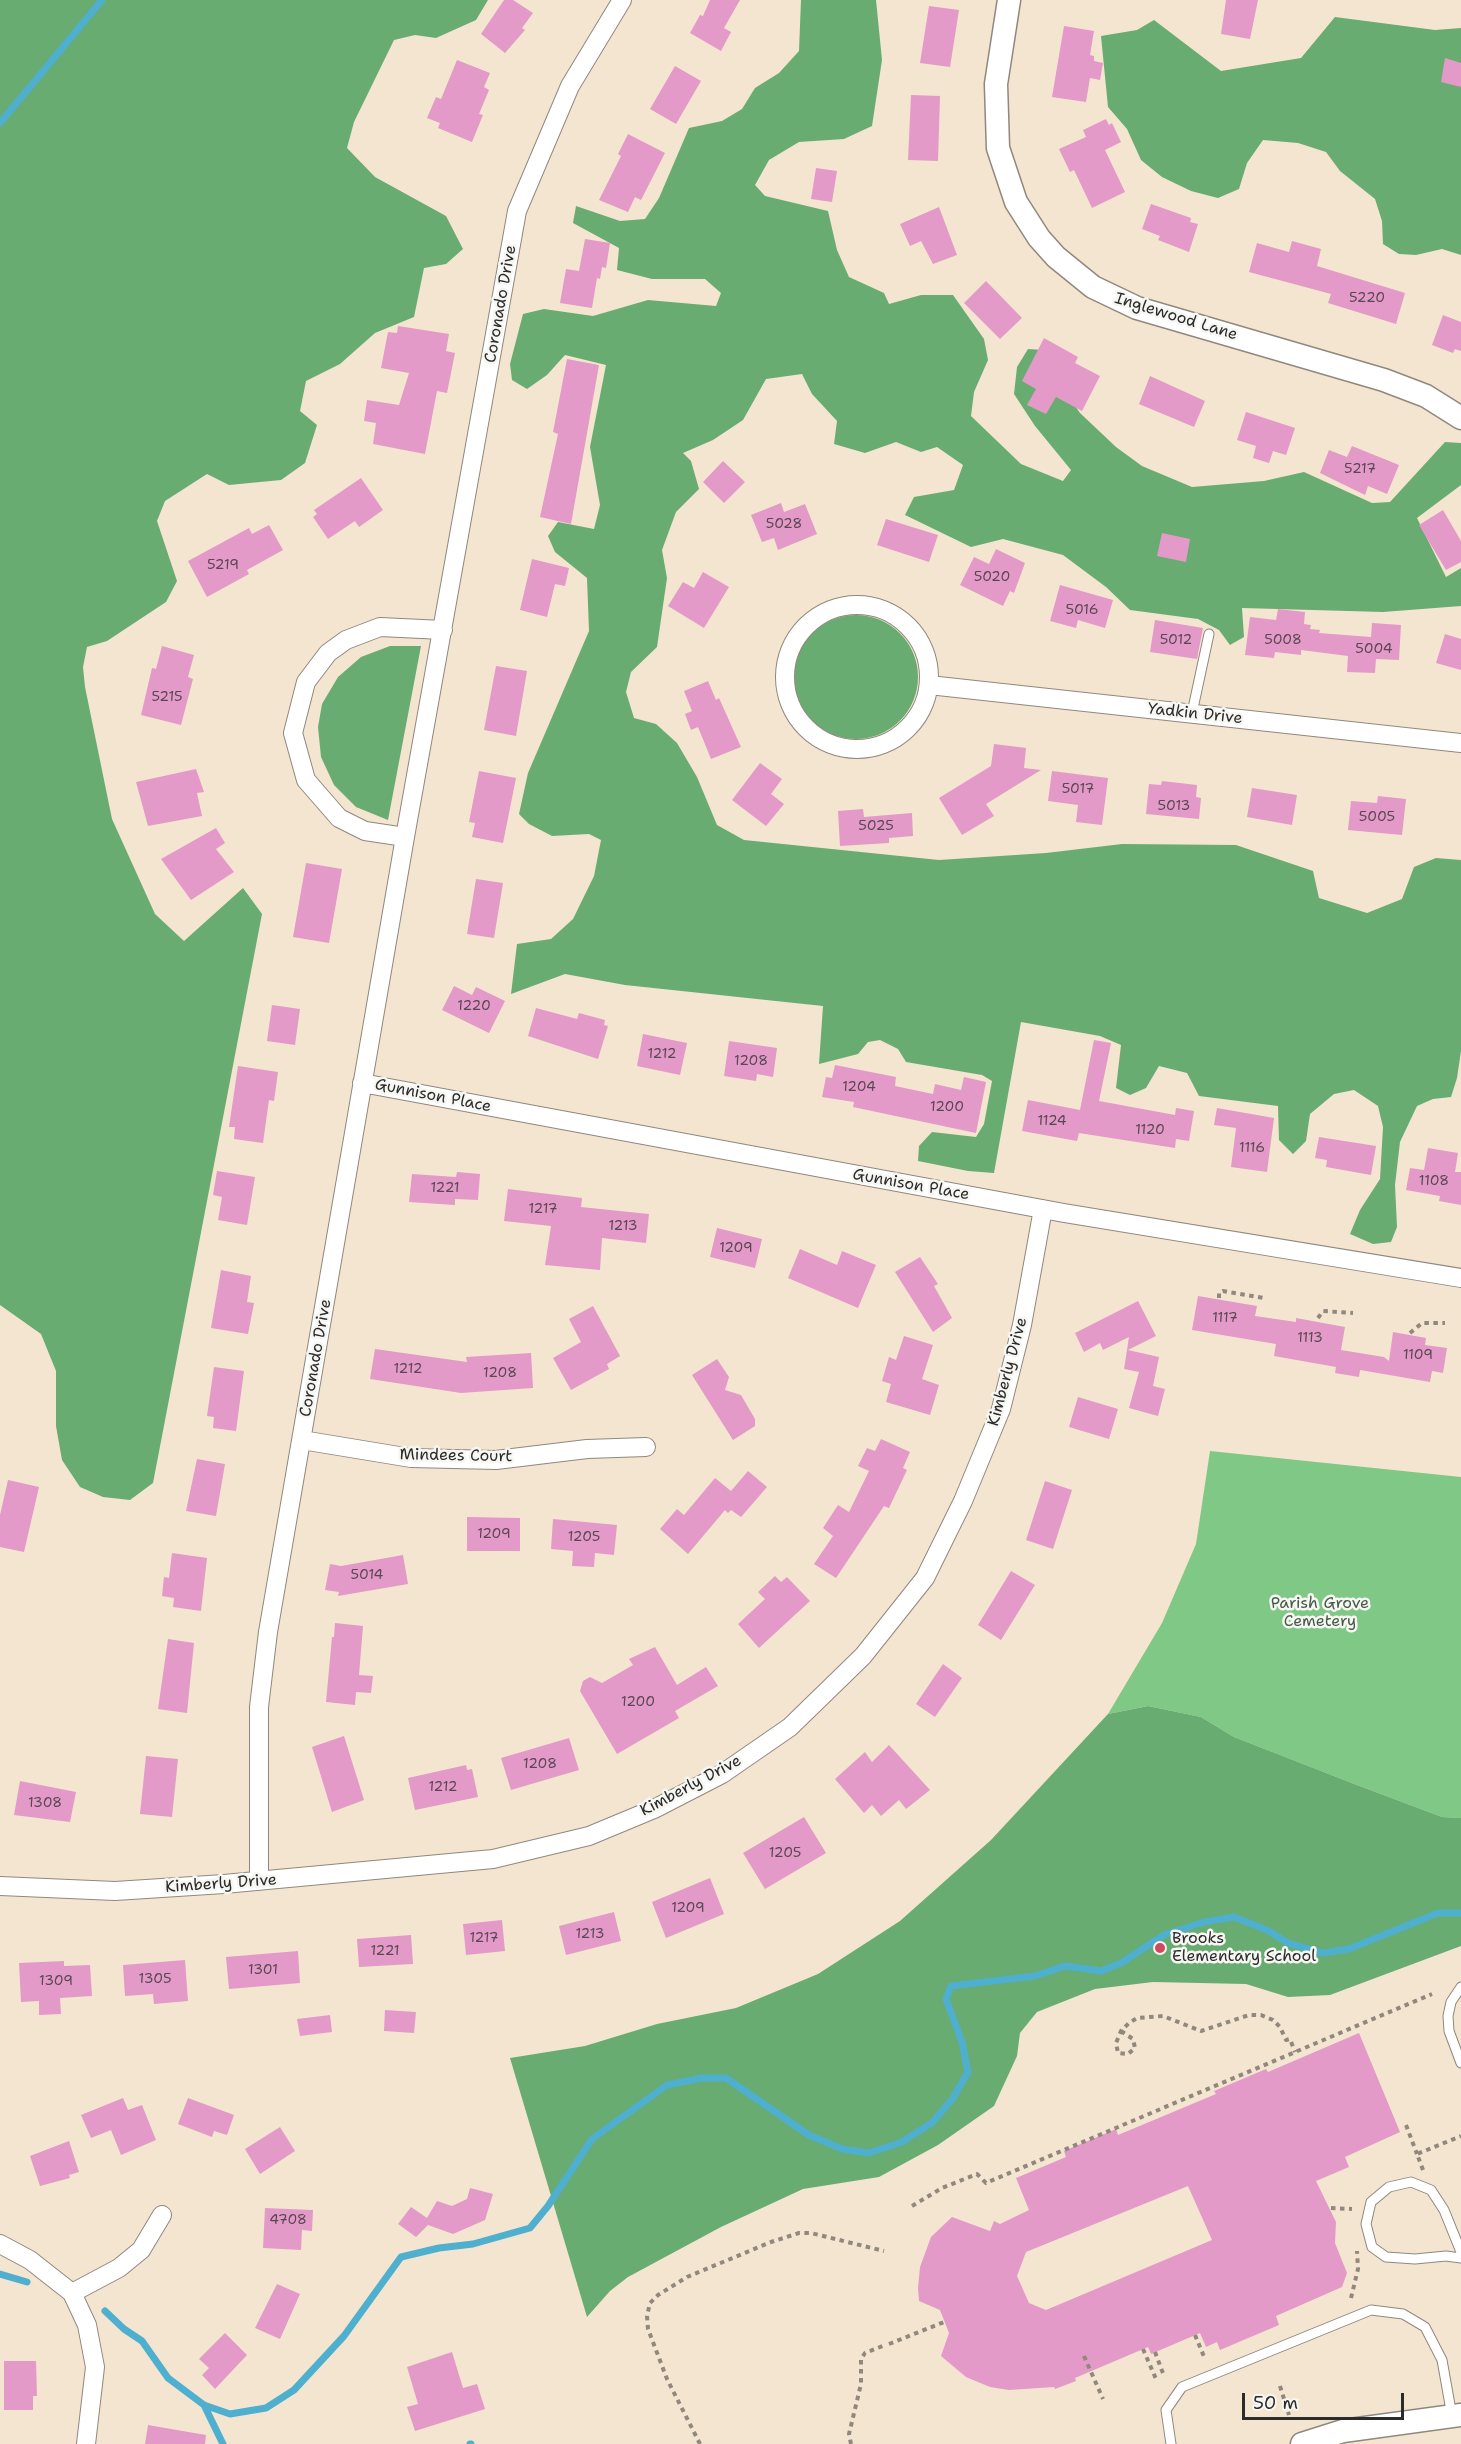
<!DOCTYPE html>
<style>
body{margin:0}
#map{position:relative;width:1461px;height:2444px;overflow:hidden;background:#f4e5d0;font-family:"Shantell Sans",sans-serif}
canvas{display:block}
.scale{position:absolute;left:1242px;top:2393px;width:162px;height:27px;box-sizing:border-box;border:3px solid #2b2b2b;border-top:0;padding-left:8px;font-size:18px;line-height:21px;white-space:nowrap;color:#2b2b2b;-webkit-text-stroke:4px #f6f6f2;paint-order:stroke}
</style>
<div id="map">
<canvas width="1461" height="2444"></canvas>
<div class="scale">50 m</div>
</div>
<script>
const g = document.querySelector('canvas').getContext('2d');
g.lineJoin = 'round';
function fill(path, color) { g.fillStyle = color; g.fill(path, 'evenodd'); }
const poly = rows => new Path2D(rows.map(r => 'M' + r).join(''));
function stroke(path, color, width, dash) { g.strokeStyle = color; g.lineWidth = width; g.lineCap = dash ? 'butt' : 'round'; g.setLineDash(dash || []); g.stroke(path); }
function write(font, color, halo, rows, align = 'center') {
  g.font = font + ' "Shantell Sans",sans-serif'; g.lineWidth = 5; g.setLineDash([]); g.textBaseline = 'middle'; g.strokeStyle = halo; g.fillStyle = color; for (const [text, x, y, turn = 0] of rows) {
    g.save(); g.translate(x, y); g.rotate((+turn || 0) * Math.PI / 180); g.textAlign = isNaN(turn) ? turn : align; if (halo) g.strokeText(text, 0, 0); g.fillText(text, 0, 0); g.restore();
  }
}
const green = poly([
 [1210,1451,1461,1477,1461,1818,1442,1817,1357,1785,1234,1737,1201,1717,1148,1706,1108,1714,1162,1623,1196,1544]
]);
const forest = poly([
 [0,0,488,0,476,20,436,38,415,35,394,40,354,122,347,148,375,177,446,216,463,249,446,264,424,268,414,317,375,333,340,364,306,381,300,411,317,425,305,463,281,480,229,485,207,474,165,501,157,521,177,581,166,602,107,641,87,647,83,667,85,687,112,819,155,914,184,941,243,888,262,914,153,1483,130,1500,103,1497,80,1487,62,1460,56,1426,56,1371,41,1334,0,1305],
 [801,0,876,0,882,60,872,126,844,139,799,142,769,160,755,185,765,196,828,211,837,250,849,277,884,293,889,304,921,295,953,295,984,339,988,360,974,392,971,416,1021,464,1063,481,1071,470,1035,426,1014,394,1017,367,1028,349,1044,350,1052,373,1080,413,1116,447,1142,466,1192,487,1264,481,1304,472,1372,503,1390,502,1445,442,1461,443,1461,485,1417,518,1446,577,1461,568,1461,606,1383,612,1242,608,1244,637,1230,645,1219,630,1198,619,1130,610,1106,587,1063,555,1003,539,971,547,905,515,914,497,954,490,963,465,937,447,921,452,896,442,865,453,834,444,837,421,812,394,802,374,766,379,743,420,713,440,683,453,691,461,699,489,676,512,662,550,667,578,657,647,631,672,626,692,634,718,656,724,677,743,697,777,717,825,744,840,939,860,1046,853,1122,844,1236,845,1313,871,1319,898,1367,913,1402,899,1414,867,1436,858,1461,860,1461,1051,1457,1078,1451,1097,1433,1099,1417,1106,1400,1142,1395,1185,1397,1227,1391,1242,1373,1244,1350,1234,1360,1210,1380,1179,1383,1127,1378,1106,1354,1090,1334,1094,1310,1114,1306,1141,1293,1154,1279,1140,1278,1106,1199,1096,1187,1073,1159,1066,1146,1088,1130,1095,1116,1088,1121,1045,1100,1036,1021,1022,994,1173,968,1171,918,1161,919,1146,932,1132,976,1137,984,1124,992,1081,982,1075,906,1062,898,1049,880,1040,868,1042,858,1054,819,1064,823,1006,625,985,565,974,511,994,517,944,551,939,573,919,594,876,601,840,589,834,552,836,529,824,519,814,528,773,589,631,587,578,555,552,548,536,558,522,594,529,600,505,590,447,606,365,565,355,547,375,527,389,512,380,510,364,523,314,544,309,593,316,648,300,716,306,721,293,705,279,652,279,617,270,619,248,573,223,576,206,620,221,645,219,659,198,689,128,722,121,742,109,755,88,779,73,799,51],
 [1335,17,1435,30,1461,28,1461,255,1442,249,1416,255,1399,254,1383,244,1382,221,1375,199,1340,171,1326,152,1298,143,1263,140,1247,163,1239,189,1218,198,1191,191,1162,177,1141,160,1127,129,1108,107,1101,36,1137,30,1154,20,1221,71,1301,58],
 '794 677a62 62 0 1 1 124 0a62 62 0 1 1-124 0Z',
 [390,646,421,646,388,820,356,807,334,785,321,757,318,727,322,704,338,677,361,657],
 [1148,1706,1201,1717,1234,1737,1357,1785,1442,1817,1461,1818,1461,1946,1330,1995,1288,1997,1246,1984,1153,1982,1095,1989,1037,2012,1020,2033,1017,2056,994,2106,938,2145,879,2177,803,2189,721,2227,628,2277,610,2291,587,2317,510,2058,585,2046,657,2024,736,2008,818,1974,900,1921,991,1840,1108,1714]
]);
const stream = poly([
 [0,123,102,0],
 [0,2274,27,2282],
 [105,2311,124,2329,142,2341,168,2378,204,2405,230,2414,266,2408,294,2390,344,2336,401,2257,439,2248,473,2244,530,2228,548,2206,592,2139,667,2085,702,2078,726,2078,809,2135,842,2149,869,2153,902,2142,933,2122,953,2098,968,2072,962,2042,946,1999,951,1986,1035,1976,1065,1966,1101,1971,1121,1963,1164,1935,1204,1922,1234,1917,1267,1930,1288,1943,1323,1953,1349,1949,1438,1913,1461,1913],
 [204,2405,223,2444],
 [470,2444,471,2444]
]);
const building = poly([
 [504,0,513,0,533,13,522,28,525,30,505,53,481,34],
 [710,0,740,0,724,28,731,32,721,51,690,33,700,15,703,16],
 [1226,0,1258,0,1250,39,1221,34],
 [929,6,959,10,950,67,920,63],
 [1064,26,1094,31,1090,55,1094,56,1094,61,1103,63,1100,80,1090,78,1086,102,1052,97],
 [1445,58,1461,63,1461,87,1441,82],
 [457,60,490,73,484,87,489,90,479,114,483,115,472,142,438,128,440,123,427,118,436,97,441,99],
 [675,66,701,81,676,124,650,109],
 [911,95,940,96,938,161,908,160],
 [1106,119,1109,125,1112,123,1121,142,1105,150,1125,192,1092,208,1074,170,1070,172,1059,149,1086,137,1083,130],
 [628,134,665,153,641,200,635,197,628,212,599,200,621,156,618,154],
 [816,168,837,171,832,202,811,199],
 [1151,204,1191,218,1190,222,1198,224,1189,252,1158,240,1160,236,1142,229],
 [939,207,957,255,933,264,921,241,910,246,900,224],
 [585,239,610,243,606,268,602,267,600,279,597,278,592,308,560,303,566,269,579,271],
 [1292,241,1321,249,1317,266,1405,293,1396,324,1328,303,1331,294,1249,272,1257,243,1289,252],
 [986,281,1022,318,1000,339,964,303],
 [1443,315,1461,322,1461,351,1455,349,1453,353,1432,345],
 [398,326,449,334,446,351,455,353,447,393,437,391,425,454,373,444,376,423,364,421,367,400,399,405,409,373,381,368,388,332,397,333],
 [1044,338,1078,357,1075,363,1100,376,1082,411,1056,397,1046,414,1027,405,1036,389,1022,381],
 [567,359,599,365,571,524,540,517,558,434,553,432],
 [1150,376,1205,401,1194,427,1139,404],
 [1246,412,1295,428,1286,455,1273,451,1269,463,1253,458,1256,446,1237,440],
 [1352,446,1399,465,1387,494,1368,486,1365,495,1320,473,1329,450,1347,457],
 [723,461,745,482,724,503,703,482],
 [361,478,383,510,359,527,355,521,328,539,313,517,317,514,314,510],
 [781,503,784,512,805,504,817,534,778,550,774,538,762,542,751,515],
 [1443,510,1461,541,1461,562,1446,570,1419,525],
 [886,519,938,535,929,562,877,545],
 [269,525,283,550,247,570,249,574,207,597,188,561,249,528,252,534],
 [1162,533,1190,539,1186,562,1157,556],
 [996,549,1025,563,1014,593,1010,591,1003,606,960,585,974,557,989,564],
 [532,559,569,568,565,586,555,584,547,617,520,610],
 [703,572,729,587,704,628,668,606,683,582,694,588],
 [1060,585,1113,600,1105,628,1078,620,1076,628,1050,621],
 [1278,609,1305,612,1304,624,1311,625,1310,629,1320,630,1319,633,1371,637,1372,623,1401,625,1399,660,1376,659,1375,673,1347,672,1348,656,1301,650,1301,655,1275,652,1274,658,1245,655,1250,617,1276,620],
 [1155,620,1203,628,1197,659,1150,652],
 [1445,634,1461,639,1461,670,1436,663],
 [162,646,194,655,188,677,193,679,181,725,141,715,152,668,156,669],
 [496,666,527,671,516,736,484,730],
 [708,681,716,700,719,698,741,747,711,759,698,727,691,730,685,714,692,711,684,691],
 [994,744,1026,748,1024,768,1041,770,986,804,994,816,962,835,939,798,991,766],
 [760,763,782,779,771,794,784,804,766,826,732,800],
 [196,769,204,792,197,793,202,816,148,826,136,782],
 [479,771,516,778,503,843,472,837,475,823,469,822],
 [1052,771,1108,778,1102,825,1076,822,1078,805,1048,801],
 [1162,781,1197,785,1196,797,1201,798,1199,819,1146,814,1149,784,1161,785],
 [1252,788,1297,795,1292,825,1247,817],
 [1378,796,1406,799,1402,835,1348,830,1351,801,1377,803],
 [863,809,864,817,912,813,913,836,889,838,889,843,840,846,838,811],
 [216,828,225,843,216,849,234,872,191,900,161,859],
 [306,863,342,869,329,943,293,937],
 [476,879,503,883,494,938,467,934],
 [454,986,472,995,476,987,505,1001,489,1033,442,1010],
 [272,1005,300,1009,295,1045,267,1041],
 [536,1008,577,1019,579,1013,605,1020,604,1025,608,1026,598,1059,528,1036],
 [643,1034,687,1043,680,1075,637,1066],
 [1094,1040,1111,1043,1099,1101,1175,1115,1176,1108,1194,1111,1189,1141,1176,1139,1175,1148,1079,1133,1077,1141,1022,1131,1028,1100,1080,1110],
 [729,1041,777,1048,773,1077,757,1074,756,1081,724,1076],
 [835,1065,896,1077,895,1086,933,1094,935,1084,961,1090,964,1077,986,1082,976,1133,853,1107,854,1102,822,1097,826,1077,832,1078],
 [238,1066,278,1072,274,1101,269,1100,263,1143,234,1139,235,1127,229,1127],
 [1217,1108,1274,1118,1267,1172,1231,1167,1236,1128,1214,1125],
 [1319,1137,1376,1146,1371,1175,1326,1167,1327,1160,1315,1158],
 [1428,1148,1458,1153,1455,1172,1461,1172,1461,1205,1439,1201,1440,1196,1406,1190,1410,1168,1424,1170],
 [217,1171,255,1177,247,1225,218,1220,222,1197,213,1195],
 [457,1172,480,1174,478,1200,455,1199,455,1205,409,1202,412,1174,456,1177],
 [508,1189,582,1198,581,1207,649,1214,646,1243,602,1238,600,1270,545,1265,551,1226,504,1221],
 [717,1228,762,1239,755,1268,710,1257],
 [800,1249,837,1265,842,1251,876,1265,858,1308,788,1278],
 [920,1257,938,1284,934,1286,952,1318,933,1332,895,1272],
 [221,1270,251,1276,247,1302,254,1303,248,1334,211,1328],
 [1198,1296,1257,1306,1255,1316,1296,1322,1296,1318,1345,1327,1341,1350,1384,1357,1389,1361,1393,1332,1426,1338,1425,1345,1447,1348,1443,1373,1432,1371,1430,1382,1360,1370,1359,1377,1335,1373,1336,1367,1274,1356,1276,1344,1192,1330],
 [1138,1301,1156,1336,1128,1350,1159,1357,1153,1386,1165,1389,1158,1416,1129,1408,1139,1372,1124,1369,1129,1337,1103,1350,1100,1343,1084,1352,1075,1333],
 [593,1306,620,1356,607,1364,609,1369,571,1390,553,1358,581,1342,569,1319],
 [904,1336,933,1345,922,1379,939,1385,930,1415,886,1402,891,1384,882,1381,889,1357,896,1360],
 [375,1349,467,1362,466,1357,531,1353,533,1388,461,1393,370,1379],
 [717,1359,729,1377,725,1390,741,1395,755,1419,755,1426,733,1440,692,1375],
 [214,1367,244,1371,236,1431,213,1428,214,1417,207,1416],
 [1078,1397,1118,1409,1109,1439,1069,1427],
 [881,1439,910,1452,903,1468,907,1470,889,1508,884,1506,836,1578,814,1564,833,1536,823,1528,838,1505,849,1512,869,1471,858,1466,867,1448,875,1451],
 [197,1459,225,1464,216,1516,186,1511],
 [748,1471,767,1487,741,1517,731,1510,728,1513,725,1510,688,1554,660,1529,677,1509,684,1515,715,1478,731,1491],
 [8,1480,39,1487,24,1552,0,1547,0,1515],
 [1045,1481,1072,1490,1053,1549,1026,1540],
 [467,1517,520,1518,520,1551,467,1551],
 [553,1519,617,1525,614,1555,595,1553,594,1567,572,1566,573,1551,551,1549],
 [172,1553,207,1558,201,1611,173,1607,174,1598,162,1596,164,1577,169,1578],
 [403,1555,408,1584,338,1596,339,1592,325,1590,330,1564,341,1566],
 [1011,1571,1035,1585,1001,1640,978,1625],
 [775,1576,781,1582,787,1577,810,1601,759,1648,738,1624,765,1599,758,1592],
 [335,1623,363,1626,359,1675,373,1676,371,1693,356,1692,355,1705,326,1702,332,1637,334,1637],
 [168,1639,194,1643,187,1713,158,1709],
 [655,1647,677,1685,706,1667,718,1686,675,1711,679,1718,617,1754,580,1691,583,1681,590,1677,602,1683,633,1665,629,1659],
 [943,1664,962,1678,935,1717,916,1704],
 [344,1736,364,1800,332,1812,312,1747],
 [569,1738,579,1770,511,1790,501,1758],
 [889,1745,930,1790,906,1809,899,1800,881,1816,872,1805,864,1813,835,1779,865,1752,872,1762],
 [146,1756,178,1759,172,1817,140,1814],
 [466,1765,467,1770,472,1769,478,1797,415,1810,408,1778],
 [20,1781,76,1792,70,1822,14,1815],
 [804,1817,826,1853,765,1889,743,1853],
 [710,1878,724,1914,666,1938,652,1902],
 [614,1912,621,1941,566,1955,559,1926],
 [502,1920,505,1951,466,1955,463,1924],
 [411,1935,413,1964,359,1967,357,1939],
 [298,1951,300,1983,229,1989,226,1957],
 [185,1960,188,2001,154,2004,153,1994,125,1996,123,1965],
 [64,1961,64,1966,90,1965,92,1996,60,1998,61,2014,39,2015,39,2001,21,2002,19,1963],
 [385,2010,416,2012,414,2033,384,2031],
 [330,2015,332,2032,300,2036,297,2019],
 [1359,2033,1400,2132,1345,2157,1349,2167,1316,2181,1336,2222,1335,2243,1347,2273,1342,2287,1276,2316,1279,2325,1220,2350,1217,2342,1206,2347,1200,2333,1151,2354,1148,2347,1075,2378,1076,2381,1055,2389,1054,2387,1009,2390,990,2387,966,2377,941,2356,949,2333,940,2310,919,2301,918,2288,920,2267,931,2237,952,2217,990,2231,994,2221,1000,2224,1029,2210,1016,2178,1066,2157,1064,2151,1116,2129,1118,2135,1216,2094,1214,2091,1266,2069,1268,2072],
 [1188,2186,1212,2240,1046,2310,1029,2303,1017,2276,1026,2252],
 [123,2098,128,2110,142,2105,156,2140,121,2155,111,2130,91,2138,81,2115],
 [188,2098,234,2115,227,2135,214,2131,212,2137,178,2124],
 [280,2127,295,2151,260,2174,245,2149],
 [69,2141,79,2172,69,2175,70,2178,40,2186,30,2156],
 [470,2188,493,2194,485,2220,453,2234,428,2225,416,2237,398,2224,411,2207,427,2218,437,2201,452,2206,467,2199],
 [265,2208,313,2210,312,2231,302,2230,301,2250,263,2248],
 [277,2284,300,2294,280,2339,255,2328],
 [225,2333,247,2355,215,2389,202,2375,209,2368,199,2359],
 [452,2352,463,2388,477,2384,485,2409,415,2431,407,2407,418,2404,407,2367],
 [4,2361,36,2361,37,2396,33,2396,33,2410,4,2410],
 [148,2425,206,2435,205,2444,145,2444]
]);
const path = poly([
 [1219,1298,1219,1293,1223,1291,1264,1298],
 [1318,1318,1323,1311,1353,1313],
 [1410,1333,1422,1323,1445,1323],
 [1121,2031,1133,2039,1135,2048,1128,2054,1118,2053,1116,2043,1121,2031,1129,2023,1137,2018,1163,2016,1201,2031,1249,2015,1261,2015,1273,2020,1280,2027,1286,2040,1290,2039,1295,2052],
 [1406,2125,1417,2154],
 [1423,2170,1417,2154,1461,2136],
 [912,2206,942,2188,977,2174,986,2183,1432,1994],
 [1331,2208,1352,2209],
 [1351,2298,1358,2269,1357,2251],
 [1195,2335,1205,2359],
 [889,2344,944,2322],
 [1143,2349,1156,2379],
 [1155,2352,1164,2376],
 [1084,2356,1103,2399],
 [1280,2386,1289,2415],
 [700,2444,667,2379,648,2329,647,2316,650,2303,658,2295,687,2277,771,2242,799,2233,811,2233,884,2251],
 [851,2444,849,2434,861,2384,861,2359,865,2353,885,2345]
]);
const service = poly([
 [1192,713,1209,634],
 [1461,1987,1451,2002,1448,2016,1449,2031,1461,2063],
 [1461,2252,1444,2210,1431,2190,1411,2182,1389,2187,1371,2202,1366,2224,1372,2247,1386,2257,1415,2259,1446,2256,1461,2258],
 [1171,2444,1166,2410,1182,2387,1371,2310,1403,2314,1425,2327,1442,2360,1452,2416]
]);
const minor = poly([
 '785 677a72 72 0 1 1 144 0a72 72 0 1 1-144 0Z',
 [929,685,1461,743],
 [405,837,365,831,339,818,306,780,293,733,306,682,328,653,346,640,380,627,443,630],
 [362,1083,1064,1213,1461,1278],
 [302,1440,411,1458,496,1460,587,1449,646,1447],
 [259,1881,259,1707,268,1632,405,837,517,211,570,86,622,0],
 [0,1886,115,1891,224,1884,493,1859,589,1836,654,1809,722,1774,790,1727,863,1656,925,1578,963,1501,1001,1409,1022,1325,1043,1209],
 [0,2244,30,2260,72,2293,87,2325,95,2367,86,2444],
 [72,2293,119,2268,141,2250,162,2215]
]);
const tertiary = poly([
 [1009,0,996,84,998,148,1016,202,1039,238,1056,257,1093,287,1137,308,1384,380,1426,396,1461,418],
 [1302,2444,1343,2431,1461,2415]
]);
const markers = [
 [1160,1948,6,"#d1495b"]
];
const numberNames = [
 ["5220",1367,298],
 ["5217",1360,469],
 ["5028",784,524],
 ["5219",223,565],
 ["5020",992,577],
 ["5016",1082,610],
 ["5012",1176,640],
 ["5008",1283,640],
 ["5004",1374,649],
 ["5215",167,697],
 ["5017",1078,789],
 ["5013",1174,806],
 ["5005",1377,817],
 ["5025",876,826],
 ["1220",474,1006],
 ["1212",662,1054],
 ["1208",751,1061],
 ["1204",859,1087],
 ["1200",947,1107],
 ["1124",1052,1121],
 ["1120",1150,1130],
 ["1116",1252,1148],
 ["1108",1434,1181],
 ["1221",445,1188],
 ["1217",543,1209],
 ["1213",623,1226],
 ["1209",736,1248],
 ["1117",1225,1318],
 ["1113",1310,1338],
 ["1109",1418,1355],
 ["1212",408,1369],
 ["1208",500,1373],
 ["1209",494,1534],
 ["1205",584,1537],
 ["5014",367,1575],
 ["1200",638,1702],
 ["1208",540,1764],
 ["1212",443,1787],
 ["1308",45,1803],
 ["1205",785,1853],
 ["1209",688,1908],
 ["1213",590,1934],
 ["1217",484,1938],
 ["1221",385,1951],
 ["1301",263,1970],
 ["1305",155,1979],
 ["1309",56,1981],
 ["4708",288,2220]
];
const streetNames = [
 ["Coronado Drive",501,304,-80],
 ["Inglewood Lane",1176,317,17],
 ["Yadkin Drive",1195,714,6],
 ["Gunnison Place",433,1096,11],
 ["Gunnison Place",911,1185,10],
 ["Coronado Drive",316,1358,-80],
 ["Kimberly Drive",1008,1372,-75],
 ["Mindees Court",456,1456,1],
 ["Kimberly Drive",691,1786,-28],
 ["Kimberly Drive",221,1884,-4]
];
const parkNames = [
 ["Parish Grove",1320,1604],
 ["Cemetery",1320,1622]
];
const poiNames = [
 ["Brooks",1172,1939],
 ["Elementary School",1172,1957]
];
fill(green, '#80c885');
fill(forest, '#68ac72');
stroke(stream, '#4fafce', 7);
fill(building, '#e39ac8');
stroke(service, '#90887e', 11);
stroke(minor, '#90887e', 20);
stroke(tertiary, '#90887e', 25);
stroke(path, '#90887e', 4, [4.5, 4.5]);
stroke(service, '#fff', 9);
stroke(minor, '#fff', 18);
stroke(tertiary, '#fff', 22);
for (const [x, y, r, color] of markers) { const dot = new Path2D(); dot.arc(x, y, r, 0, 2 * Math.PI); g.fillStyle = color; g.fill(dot); stroke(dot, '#f6f6f2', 2); }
write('14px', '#594752', null, numberNames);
write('16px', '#2b2b2b', '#f6f6f2', streetNames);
write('16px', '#445a46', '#f6f6f2', parkNames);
write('16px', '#2b2b2b', '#f6f6f2', poiNames, 'left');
</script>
